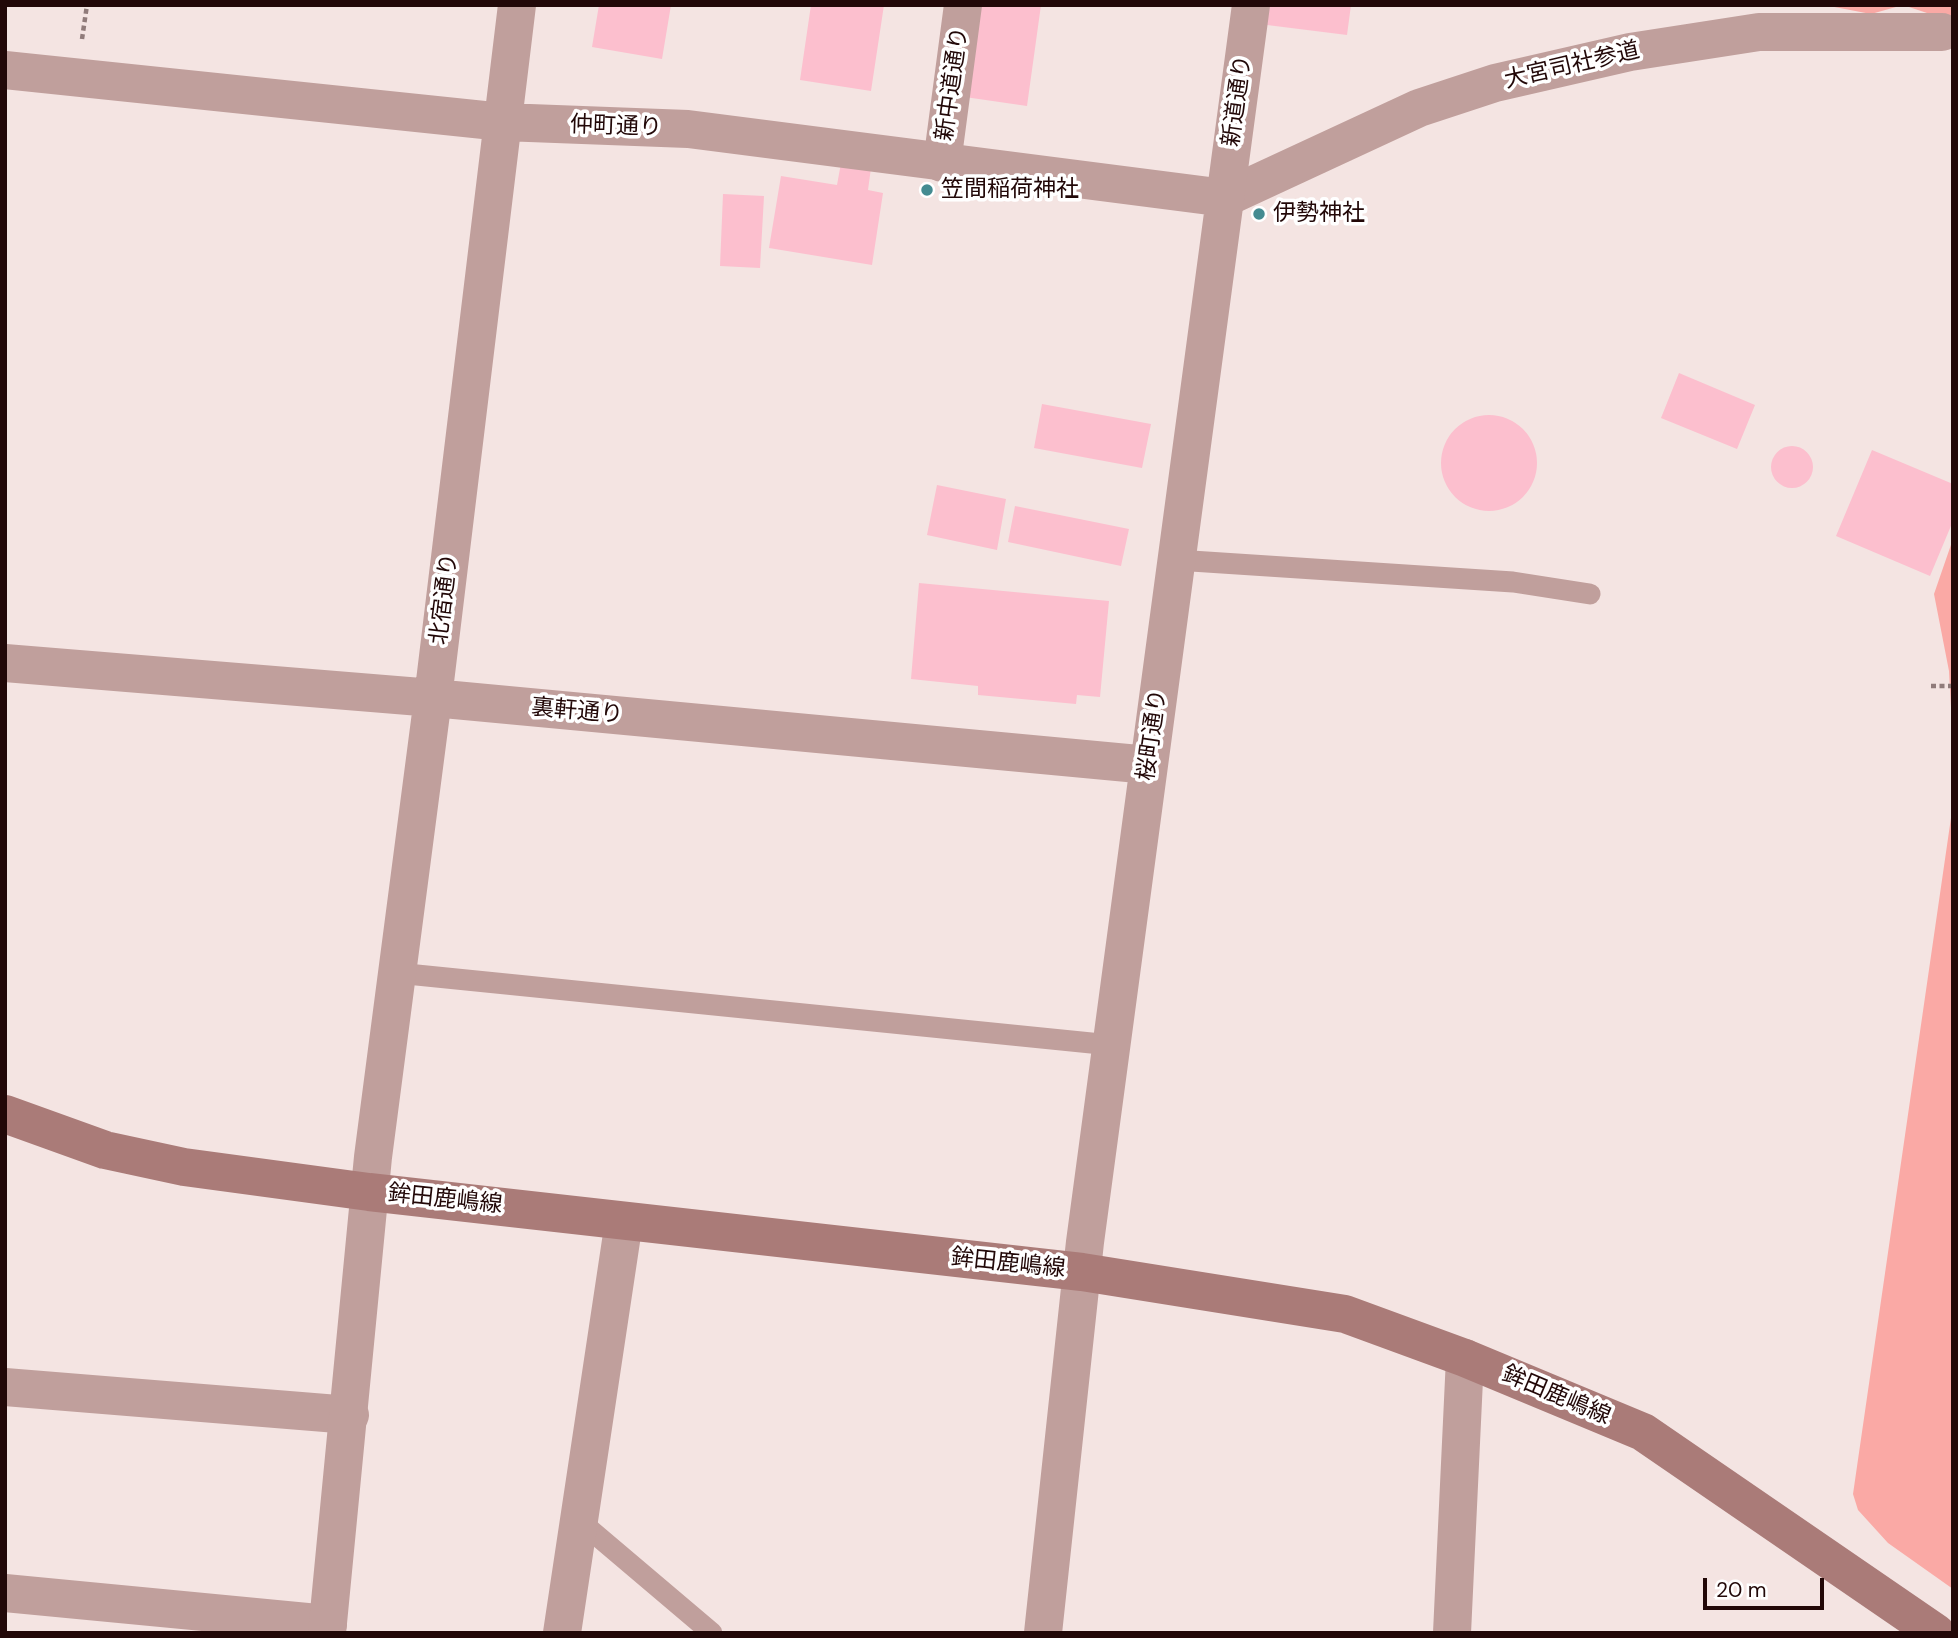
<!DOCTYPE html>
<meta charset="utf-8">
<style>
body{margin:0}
#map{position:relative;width:1958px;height:1638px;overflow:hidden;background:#f4e4e2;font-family:"DM Sans",sans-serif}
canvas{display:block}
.frame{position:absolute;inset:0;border:7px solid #220808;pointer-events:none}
.scale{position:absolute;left:1703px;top:1578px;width:121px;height:32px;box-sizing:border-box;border:4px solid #220808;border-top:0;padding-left:9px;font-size:21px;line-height:24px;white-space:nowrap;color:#220808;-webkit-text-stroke:5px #fff;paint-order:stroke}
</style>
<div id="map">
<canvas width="1958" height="1638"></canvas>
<div class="frame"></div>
<div class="scale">20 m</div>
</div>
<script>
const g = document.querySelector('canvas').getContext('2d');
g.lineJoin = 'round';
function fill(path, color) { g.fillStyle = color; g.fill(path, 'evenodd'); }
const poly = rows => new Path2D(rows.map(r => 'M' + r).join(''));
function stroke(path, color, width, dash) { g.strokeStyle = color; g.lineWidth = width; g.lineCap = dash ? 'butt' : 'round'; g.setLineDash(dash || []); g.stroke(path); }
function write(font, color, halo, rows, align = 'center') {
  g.font = font + ' "DM Sans","Noto Sans JP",sans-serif'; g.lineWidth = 7; g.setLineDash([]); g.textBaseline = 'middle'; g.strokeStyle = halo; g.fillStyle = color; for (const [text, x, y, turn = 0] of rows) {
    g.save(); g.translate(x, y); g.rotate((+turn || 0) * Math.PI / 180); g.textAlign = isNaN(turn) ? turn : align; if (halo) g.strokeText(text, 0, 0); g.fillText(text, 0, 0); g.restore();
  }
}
const green = poly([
 [1824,5,1953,5,1953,41,1930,14,1903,5,1871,14],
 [1953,539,1953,744,1949,671,1934,594],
 [1953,804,1953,1589,1888,1543,1858,1510,1853,1494]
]);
const building = poly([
 [599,5,671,5,662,59,592,47],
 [811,5,884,5,871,91,800,80],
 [971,5,1041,5,1027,106,958,96],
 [1269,5,1351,5,1347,35,1267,25],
 [841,163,871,168,868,190,883,193,872,265,769,248,781,176,837,185],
 [723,194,764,196,760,268,720,266],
 [1679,373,1755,405,1737,449,1661,418],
 [1042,404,1151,424,1142,468,1034,448],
 '1441 463a48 48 0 1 1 96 0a48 48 0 1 1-96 0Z',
 '1771 467a21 21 0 1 1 42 0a21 21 0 1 1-42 0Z',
 [1872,450,1953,484,1953,521,1930,576,1836,536],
 [937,485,1006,499,997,550,927,535],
 [1015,506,1129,529,1121,566,1008,542],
 [919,583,1109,601,1100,697,1077,695,1076,704,978,695,978,686,911,679]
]);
const path = poly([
 [82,39,87,5],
 [1931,686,1953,686]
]);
const service = poly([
 [1176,560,1513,582,1590,594],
 [397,973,1111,1045],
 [581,1522,712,1633]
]);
const minor = poly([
 [942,163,963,5],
 [1225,198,1419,108,1495,83,1630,52,1759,32,1942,32],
 [5,1387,350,1415],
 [5,1593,328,1624],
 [562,1633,624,1221],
 [1452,1633,1465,1358]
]);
const tertiary = poly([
 [5,70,503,122,688,129,1225,198],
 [5,663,433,698,1149,765],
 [327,1633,373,1157,433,698,517,5],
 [1043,1633,1085,1242,1251,5]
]);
const secondary = poly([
 [5,1114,105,1150,184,1167,369,1192,1082,1272,1345,1314,1465,1358,1643,1432,1936,1633]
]);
const markers = [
 [927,190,7,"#448b91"],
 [1259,214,7,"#448b91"]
];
const streetNames = [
 ["大宮司社参道",1572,66,-13],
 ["新中道通り",953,84,-82],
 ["新道通り",1238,101,-82],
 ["仲町通り",616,127,2],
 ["北宿通り",445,599,-83],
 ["裏軒通り",577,712,5],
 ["桜町通り",1153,735,-82],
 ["鉾田鹿嶋線",445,1200,6],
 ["鉾田鹿嶋線",1008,1264,6],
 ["鉾田鹿嶋線",1556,1396,23]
];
const poiNames = [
 ["笠間稲荷神社",941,190],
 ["伊勢神社",1273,214]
];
fill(green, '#faa9a5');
fill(building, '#fcbfce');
stroke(path, '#907b7a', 4.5, [5, 3.5]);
stroke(service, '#c09f9c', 21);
stroke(minor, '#c09f9c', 38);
stroke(tertiary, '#c09f9c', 38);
stroke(secondary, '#aa7b78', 38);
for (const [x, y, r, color] of markers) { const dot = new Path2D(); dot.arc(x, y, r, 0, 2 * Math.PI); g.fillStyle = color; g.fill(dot); stroke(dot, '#fff', 2.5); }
write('23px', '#220808', '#fff', streetNames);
write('23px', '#220808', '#fff', poiNames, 'left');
</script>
